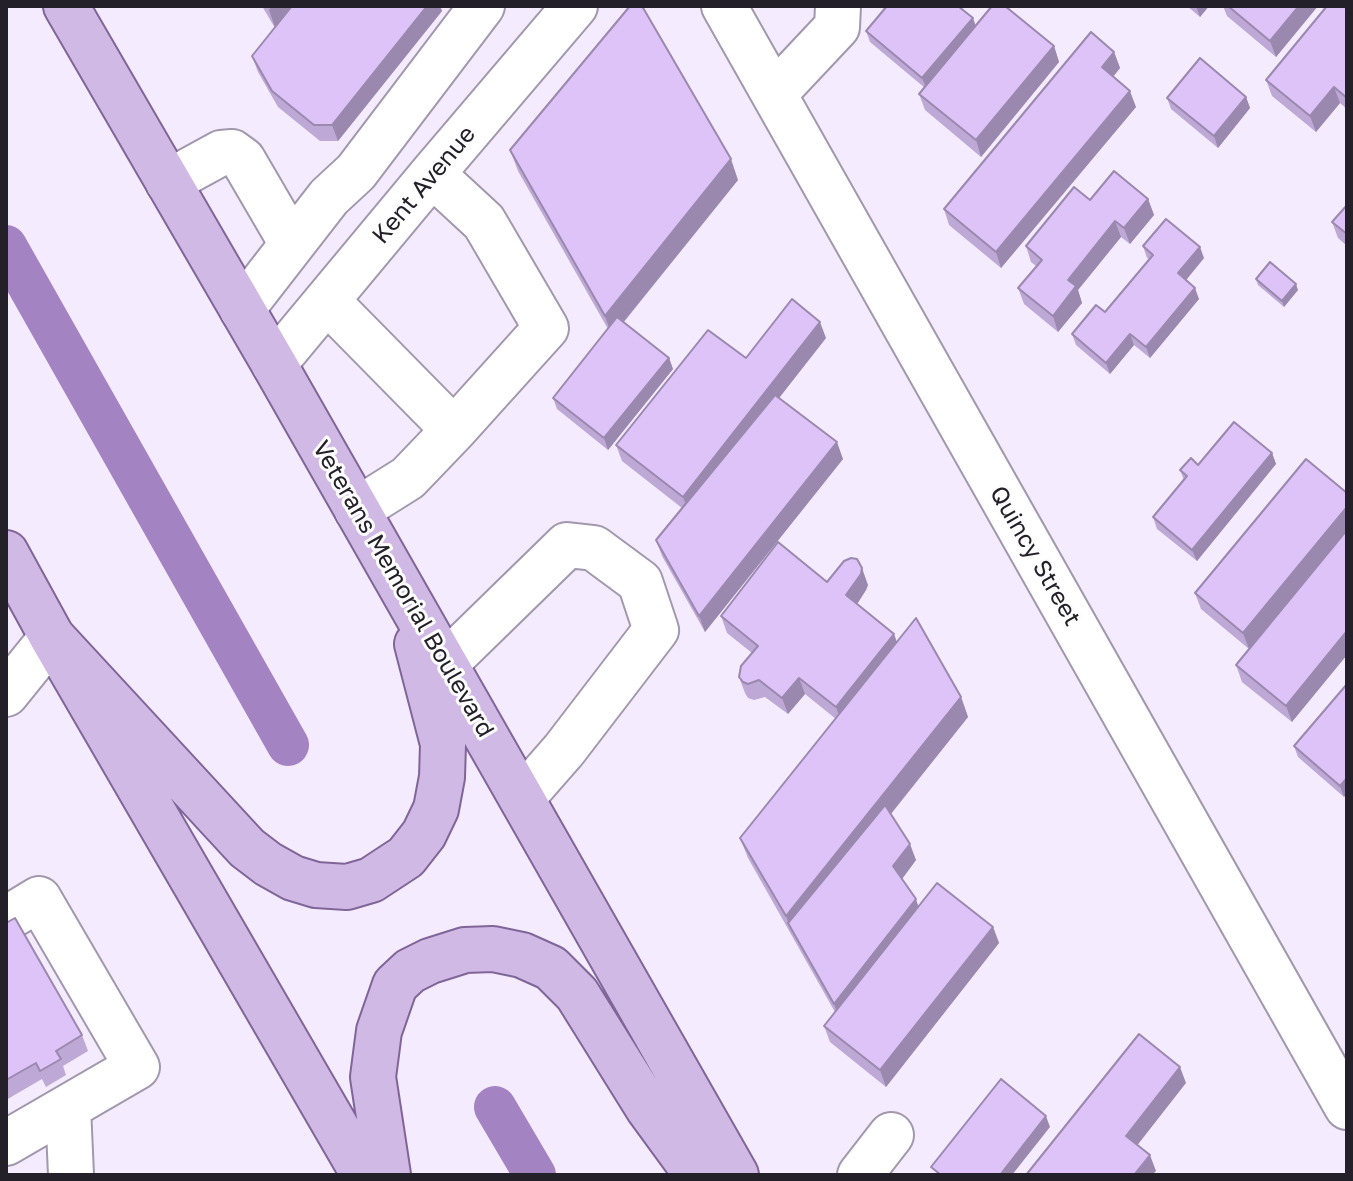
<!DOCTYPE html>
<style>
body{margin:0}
#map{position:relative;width:1353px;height:1181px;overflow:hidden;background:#f4ebfe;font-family:"Golos Text",sans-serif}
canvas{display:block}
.frame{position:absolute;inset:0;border:8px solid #242029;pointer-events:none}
</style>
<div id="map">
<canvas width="1353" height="1181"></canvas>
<div class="frame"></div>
</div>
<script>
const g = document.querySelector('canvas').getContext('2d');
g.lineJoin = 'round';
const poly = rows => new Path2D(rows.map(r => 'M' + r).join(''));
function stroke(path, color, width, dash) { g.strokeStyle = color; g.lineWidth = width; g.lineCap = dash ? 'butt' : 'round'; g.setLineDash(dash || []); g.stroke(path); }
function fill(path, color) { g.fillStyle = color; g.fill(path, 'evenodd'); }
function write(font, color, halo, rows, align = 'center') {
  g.font = font + ' "Golos Text",sans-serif'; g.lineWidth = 6; g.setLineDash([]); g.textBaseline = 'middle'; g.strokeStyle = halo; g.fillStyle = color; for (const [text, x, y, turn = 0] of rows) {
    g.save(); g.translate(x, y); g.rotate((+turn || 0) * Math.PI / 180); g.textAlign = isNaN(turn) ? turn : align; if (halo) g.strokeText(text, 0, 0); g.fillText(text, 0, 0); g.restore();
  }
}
const canal = poly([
 [6,246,288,745],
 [495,1107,535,1175]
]);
const minor = poly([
 [724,6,1347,1107],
 [774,94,837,27,838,6],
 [168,182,221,153,232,152,243,160,292,244],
 [327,301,454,430],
 [242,309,329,197,356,172,482,6],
 [274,364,432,174,575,6],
 [357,510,408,478,454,430,546,328,484,222,432,174],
 [445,664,567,545,594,548,640,582,656,630,564,750,522,798],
 [6,694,52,637],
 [6,919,39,899,137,1067,6,1143],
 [68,1107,71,1175],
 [860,1175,891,1135]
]);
const major = poly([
 [66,6,274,364,736,1175],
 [6,553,52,637,364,1175],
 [52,637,247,848,268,864,293,878,316,885,347,887,371,880,406,857,424,834,436,809,442,777,443,744,417,644],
 [388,1175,373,1077,379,1031,395,985,410,971,430,961,465,950,493,949,522,955,551,968,577,994,648,1108,694,1171,700,1175]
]);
const wall = poly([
 [262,6,440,6,442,11,338,141,320,141,278,107,258,72,252,56,275,28],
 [1187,6,1209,6,1200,17],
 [1223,6,1318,6,1276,57,1227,16],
 [1347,9,1347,109,1340,103,1316,132,1272,96,1266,80],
 [975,26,1054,46,1059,62,981,157,925,110,919,94,925,88,870,42,866,31],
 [1114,52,1120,68,1113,77,1136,107,1001,268,949,225,944,209],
 [1246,97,1250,108,1218,148,1171,109,1167,98],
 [510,150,738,180,624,322,669,358,673,369,608,450,557,409,553,398,608,329,518,171],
 [1148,199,1154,215,1130,244,1121,237,1078,290,1082,303,1058,332,1024,304,1018,288,1036,266,1031,262,1026,246,1090,200],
 [1347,205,1347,246,1338,238,1332,222],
 [1143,246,1204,258,1186,280,1199,299,1150,358,1134,345,1110,374,1076,345,1072,334,1105,312,1149,259,1147,258],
 [1256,279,1298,290,1284,307,1258,285],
 [826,338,779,398,843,459,705,632,662,556,656,540,682,508,622,461,616,445,746,358],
 [1272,453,1276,464,1197,561,1157,529,1153,517,1184,480,1180,470],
 [1347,493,1347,531,1292,722,1242,682,1236,665,1327,555,1249,649,1201,609,1195,593],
 [827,582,868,585,866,590,857,604,894,634,897,642,961,697,968,717,891,814,916,860,902,879,918,906,993,927,999,943,886,1087,830,1042,824,1026,835,1012,748,858,740,838,836,719,805,694,788,714,765,697,754,700,748,698,745,693,739,677,752,653,727,633,721,616],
 [1347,684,1344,797,1298,757,1294,746],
 [6,923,82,1035,88,1051,63,1066,66,1075,46,1087,42,1079,6,1100]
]);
const shadedWall = poly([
 [272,6,296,6,276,30,269,10],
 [427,6,440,6,442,11,338,141,332,125],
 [1196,6,1209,6,1200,17],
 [1299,6,1318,6,1276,57,1270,41],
 [973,18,977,29,927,90,922,78],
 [1054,46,1059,62,981,157,976,140],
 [1114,52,1120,68,1107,84,1102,67],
 [1334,87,1340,103,1316,132,1310,116],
 [1130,91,1136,107,1001,268,996,252],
 [1246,97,1250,108,1218,148,1214,136],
 [731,159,738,180,612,336,605,316],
 [1148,199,1154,215,1130,244,1124,228],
 [1115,221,1121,237,1078,290,1082,303,1058,332,1053,316,1068,280],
 [1200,247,1204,258,1182,285,1178,273],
 [1296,284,1298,290,1284,307,1282,301],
 [1195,288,1199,299,1150,358,1146,347],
 [820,322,826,338,689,513,683,497],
 [1130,334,1134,345,1110,374,1106,363],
 [669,358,673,369,608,450,604,438],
 [837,442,843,459,705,632,699,616],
 [1272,453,1276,464,1197,561,1192,550],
 [1347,507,1347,531,1249,649,1243,633],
 [862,568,868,585,866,590,852,612,846,595],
 [1347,631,1347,655,1292,722,1286,706],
 [894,634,899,650,842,723,836,707],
 [799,678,805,694,788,714,782,698],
 [961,697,968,717,795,934,788,923,793,936,786,916],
 [1347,778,1347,794,1344,797,1340,786],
 [910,844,916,860,899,883,893,866],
 [916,899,921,915,840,1020,834,1004],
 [993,927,999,943,886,1087,880,1070],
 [1180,1067,1186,1083,1132,1152,1126,1136],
 [1046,1116,1050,1127,1012,1175,1000,1175],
 [1150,1155,1156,1171,1152,1175,1134,1175]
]);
const building = poly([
 [292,6,427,6,332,125,314,125,272,91,252,56,292,6],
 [630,6,642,6,731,159,605,316,510,150,630,6],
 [887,6,958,6,973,18,922,78,866,31,887,6],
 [992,6,1005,6,1054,46,976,140,919,94,992,6],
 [1228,6,1299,6,1270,41,1228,6],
 [1327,6,1344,6,1347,9,1347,98,1334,87,1310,116,1266,80,1327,6],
 [1091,32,1114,52,1102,67,1130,91,996,252,944,209,1091,32],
 [1200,58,1246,97,1214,136,1167,98,1200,58],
 [1114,171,1148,199,1124,228,1115,221,1068,280,1076,286,1053,316,1018,288,1042,260,1026,246,1074,187,1090,200,1114,171],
 [1347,205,1347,234,1332,222,1347,205],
 [1166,219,1200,247,1178,273,1195,288,1146,347,1130,334,1106,363,1072,334,1096,305,1105,312,1153,255,1143,246,1166,219],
 [1270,262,1296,284,1282,301,1256,279,1270,262],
 [792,299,820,322,683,497,616,445,708,330,746,358,792,299],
 [617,317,669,358,604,438,553,398,617,317],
 [775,395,837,442,699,616,656,540,775,395],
 [1234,422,1272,453,1192,550,1153,517,1187,476,1180,470,1191,458,1198,465,1234,422],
 [1306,459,1347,493,1347,507,1243,633,1195,593,1306,459],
 [1346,531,1347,631,1286,706,1236,665,1346,531],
 [778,542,827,582,844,561,851,558,857,559,862,568,861,574,846,595,894,634,836,707,799,678,782,698,759,680,748,684,743,682,739,677,741,666,758,646,721,616,778,542],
 [916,618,961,697,786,916,740,838,916,618],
 [1347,684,1347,778,1340,786,1294,746,1347,684],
 [885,805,910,844,893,866,916,899,834,1004,788,923,885,805],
 [937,883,993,927,880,1070,824,1026,937,883],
 [15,918,82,1035,56,1051,61,1059,40,1071,36,1063,6,1080,6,923,15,918],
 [1139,1034,1180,1067,1126,1136,1150,1155,1134,1175,1026,1175,1139,1034],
 [1001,1079,1046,1116,1000,1175,941,1175,931,1167,1001,1079]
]);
const streetNames = [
 ["Kent Avenue",424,185,-50],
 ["Quincy Street",1035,556,60],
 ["Veterans Memorial Boulevard",403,589,60]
];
stroke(canal, '#a383c2', 42);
stroke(minor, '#a298ae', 48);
stroke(major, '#806698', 48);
stroke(minor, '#fff', 44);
stroke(major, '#d0bae5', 44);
fill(wall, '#bea8d5');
fill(shadedWall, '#9b88ae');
fill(building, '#ddc3f8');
stroke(building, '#9b88ae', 2);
write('24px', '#242029', '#fdfdfd', streetNames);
</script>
